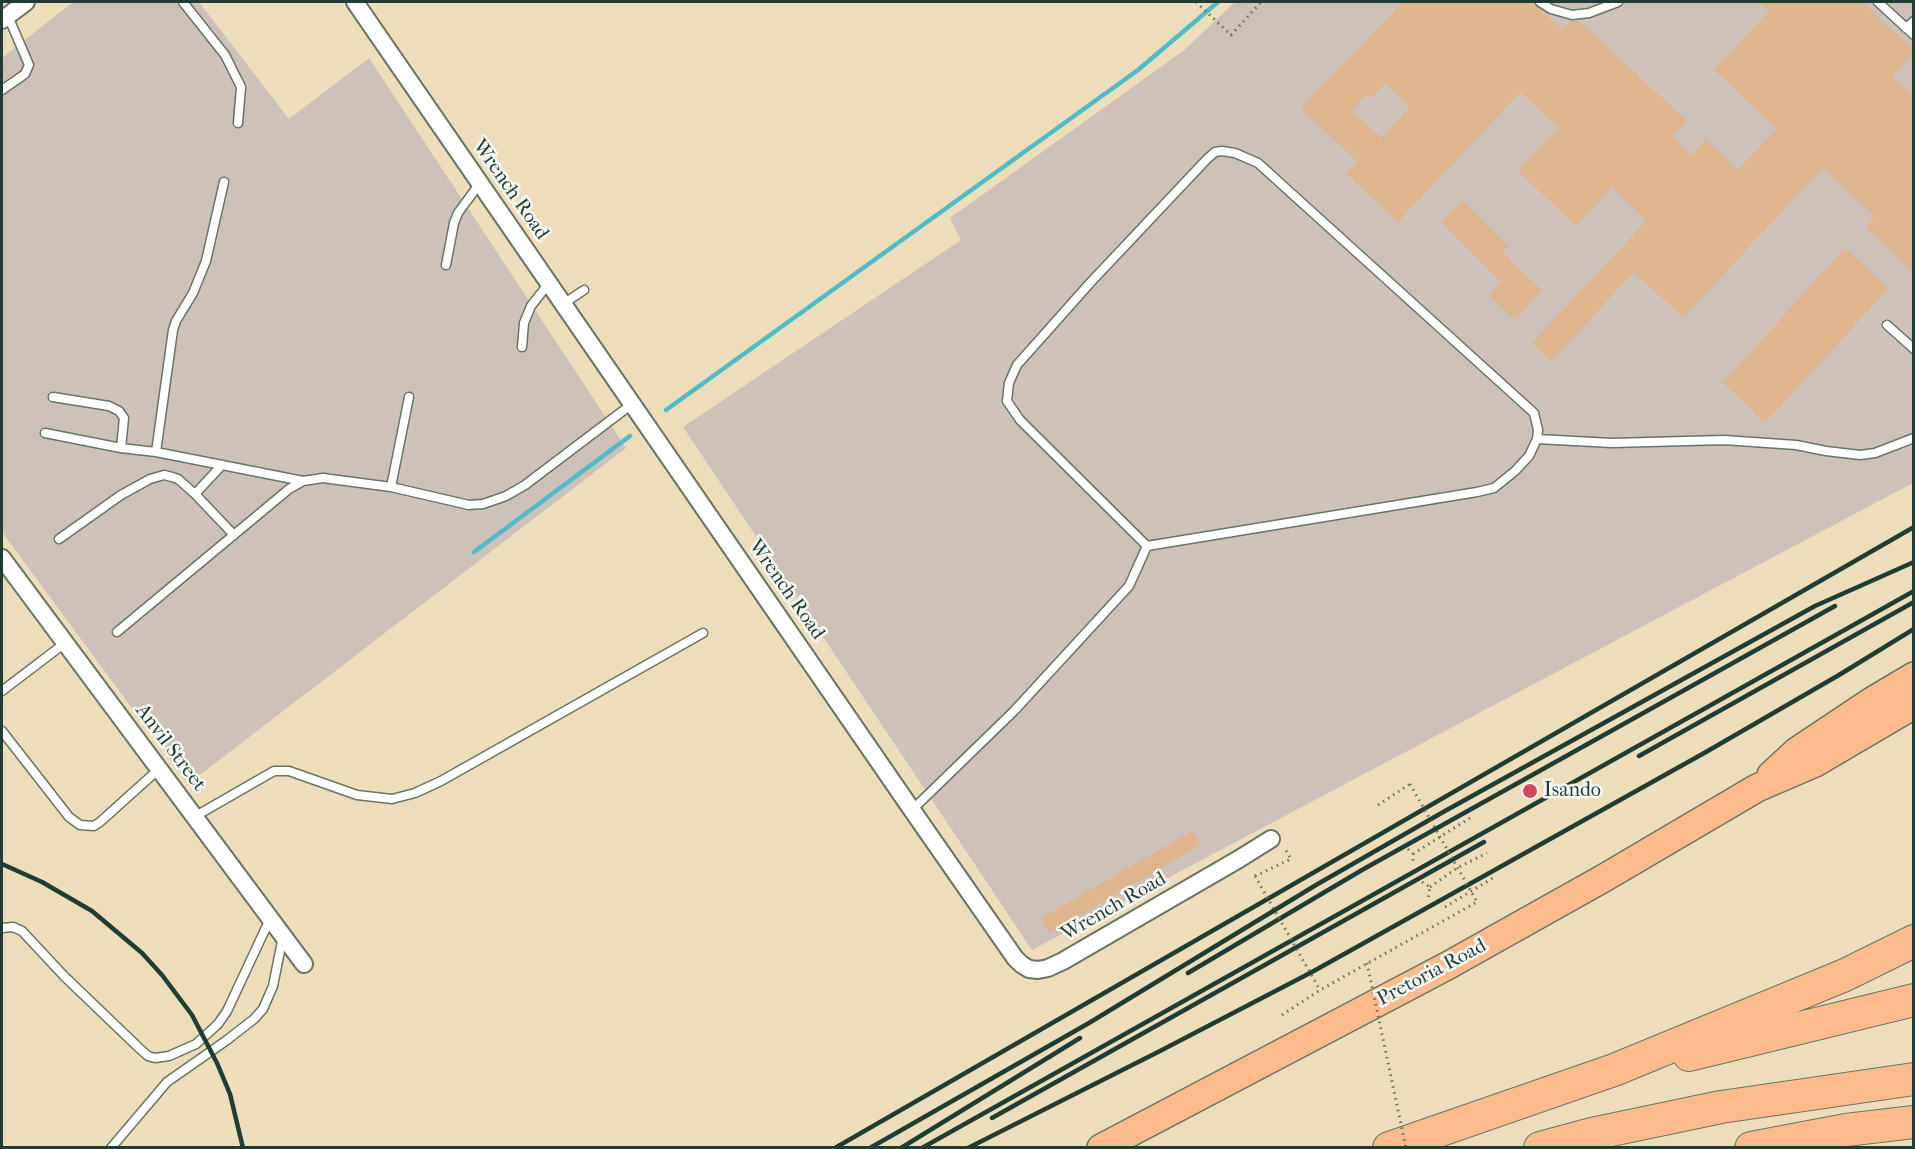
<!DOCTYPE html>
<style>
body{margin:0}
#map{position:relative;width:1915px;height:1149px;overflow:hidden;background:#edb;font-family:"IM FELL French Canon",serif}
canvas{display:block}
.frame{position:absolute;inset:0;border:3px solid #1f3d34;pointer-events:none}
</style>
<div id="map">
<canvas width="1915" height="1149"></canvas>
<div class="frame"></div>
</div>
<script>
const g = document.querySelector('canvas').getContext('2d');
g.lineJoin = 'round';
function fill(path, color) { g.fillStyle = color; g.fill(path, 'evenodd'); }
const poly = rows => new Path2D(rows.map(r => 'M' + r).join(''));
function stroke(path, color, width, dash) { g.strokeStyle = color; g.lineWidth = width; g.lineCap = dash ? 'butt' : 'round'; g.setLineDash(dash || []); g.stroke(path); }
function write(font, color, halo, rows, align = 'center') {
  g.font = font + ' "IM FELL French Canon",serif'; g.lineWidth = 5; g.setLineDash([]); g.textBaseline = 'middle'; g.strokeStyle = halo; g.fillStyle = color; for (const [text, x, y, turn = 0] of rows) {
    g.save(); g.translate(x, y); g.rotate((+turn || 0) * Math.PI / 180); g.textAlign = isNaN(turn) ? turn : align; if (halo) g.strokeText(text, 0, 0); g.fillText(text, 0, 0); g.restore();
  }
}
const industrial = poly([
 [73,2,199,2,289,119,369,58,626,448,188,784,2,532,2,58],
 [1235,2,1913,2,1913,483,1032,950,683,427,961,240,950,218,1183,51]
]);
const stream = poly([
 [666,410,1138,70,1218,2],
 [474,552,630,436]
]);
const building = poly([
 [1403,2,1532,2,1563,30,1571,21,1579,21,1687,121,1672,137,1691,155,1706,140,1738,170,1777,129,1714,70,1769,11,1758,2,1862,2,1914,50,1914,53,1892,76,1914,96,1914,272,1866,227,1875,216,1823,168,1683,317,1634,272,1551,361,1532,343,1647,220,1612,187,1576,226,1518,171,1559,128,1520,92,1398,222,1347,174,1358,162,1301,108],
 [1385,83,1410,107,1381,138,1351,110,1366,95,1371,98],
 [1462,201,1508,246,1502,252,1542,290,1515,320,1489,295,1501,282,1441,222],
 [1845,248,1888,289,1765,423,1723,383],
 [1192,831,1201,845,1049,933,1041,918]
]);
const path = poly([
 [1196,2,1231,35,1261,2],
 [1378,805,1410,784],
 [1408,849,1413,854,1413,865],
 [1413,854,1470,818],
 [1255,876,1291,859,1284,847],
 [1422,882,1430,887,1428,900],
 [1430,887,1457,868,1487,853],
 [1445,907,1493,878],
 [1282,1015,1320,990,1477,902]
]);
const lane = poly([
 [183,2,225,55,241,87,238,123],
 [1540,2,1551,9,1572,15,1589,13,1618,2],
 [1878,2,1914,35],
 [1906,28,1914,21],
 [2,90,25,74,29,65,8,16],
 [1222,151,1235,153,1258,163,1534,413,1538,430,1537,439,1529,456,1515,471,1494,488,1477,492,1147,546,1020,420,1007,401,1009,383,1017,365,1090,283,1207,159,1215,152,1222,151],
 [446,265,454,223,458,213,480,183],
 [563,304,584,290],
 [1887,325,1914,349],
 [522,347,524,323,531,306,549,283],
 [53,397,109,406,119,411,124,418,121,448,156,452,303,481],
 [45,433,121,448],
 [1537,439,1612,443,1724,440,1796,445,1826,451,1860,455,1875,453,1914,438],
 [156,452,173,330,176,321,193,293,206,261,224,182],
 [222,465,195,494,234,535],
 [391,487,409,397],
 [59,539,121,495,150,479,164,475,172,477,178,479,195,494],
 [117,632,289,489,303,481,323,478,391,487,469,505,483,504,506,496,525,485,632,404],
 [2,691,65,643],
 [2,731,69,817,80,825,94,826,100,822,159,769],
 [912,810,1014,711,1129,586,1147,546],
 [194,817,274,771,289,771,357,795,392,799,415,793,441,781,703,633],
 [2,928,13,927,22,931,64,976,139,1048,148,1056,155,1058,169,1056,196,1044,218,1024,227,1011,270,919],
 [111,1148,167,1082,227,1040,254,1019,263,1009,273,986,283,936]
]);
const street = poly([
 [355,2,912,810,1015,958,1021,964,1029,969,1038,970,1048,968,1063,961,1239,859,1271,839],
 [2,20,26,2],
 [2,558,304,964]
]);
const primary = poly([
 [1771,775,1797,751,1872,701,1914,676],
 [1101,1148,1447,966,1604,878,1757,788,1815,763,1914,705]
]);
const highway = poly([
 [1689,1055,1914,1000],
 [1389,1148,1614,1070,1845,975,1914,941],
 [1540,1148,1592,1134,1721,1107,1914,1079],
 [1751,1148,1846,1130,1914,1122]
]);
const rail = poly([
 [1639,756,1914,602],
 [2,864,42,882,92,911,142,953,162,975,192,1015,217,1063,230,1094,243,1148],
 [1188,973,1362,870,1835,606],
 [992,1118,1484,842],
 [835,1148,1914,527],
 [870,1148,1089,1023,1316,885,1445,811,1815,606,1914,562],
 [901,1148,1080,1038],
 [922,1148,1914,591],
 [968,1148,1160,1051,1312,972,1706,752,1839,675,1914,629]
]);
const pathBridge = poly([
 [1410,784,1477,902],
 [1255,876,1320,990],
 [1367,963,1406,1148]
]);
const markers = [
 [1530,791,8,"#d1495b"]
];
const streetNames = [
 ["Wrench Road",510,190,55],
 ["Wrench Road",786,590,55],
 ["Anvil Street",170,748,53],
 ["Wrench Road",1114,907,-30],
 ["Pretoria Road",1432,973,-28]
];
const poiNames = [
 ["Isando",1544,791]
];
fill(industrial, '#cec1b9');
stroke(stream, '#4ebcc6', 4.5);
fill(building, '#deb58c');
stroke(lane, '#677563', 11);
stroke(street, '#677563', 20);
stroke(primary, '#677563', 30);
stroke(highway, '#677563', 34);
stroke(path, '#677563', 3, [1.5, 4.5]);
stroke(lane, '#fff', 8);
stroke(street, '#fff', 16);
stroke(primary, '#fbbb8d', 27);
stroke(highway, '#fbbb8d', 32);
stroke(rail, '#1f3d34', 4.5);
stroke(pathBridge, '#677563', 3, [1.5, 4.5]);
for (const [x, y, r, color] of markers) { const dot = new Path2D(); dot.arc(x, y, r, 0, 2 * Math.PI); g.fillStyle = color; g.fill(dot); stroke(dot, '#f6f6f2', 2); }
write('20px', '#1f3d34', '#f6f6f2', streetNames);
write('20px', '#1f3d34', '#f6f6f2', poiNames, 'left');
</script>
